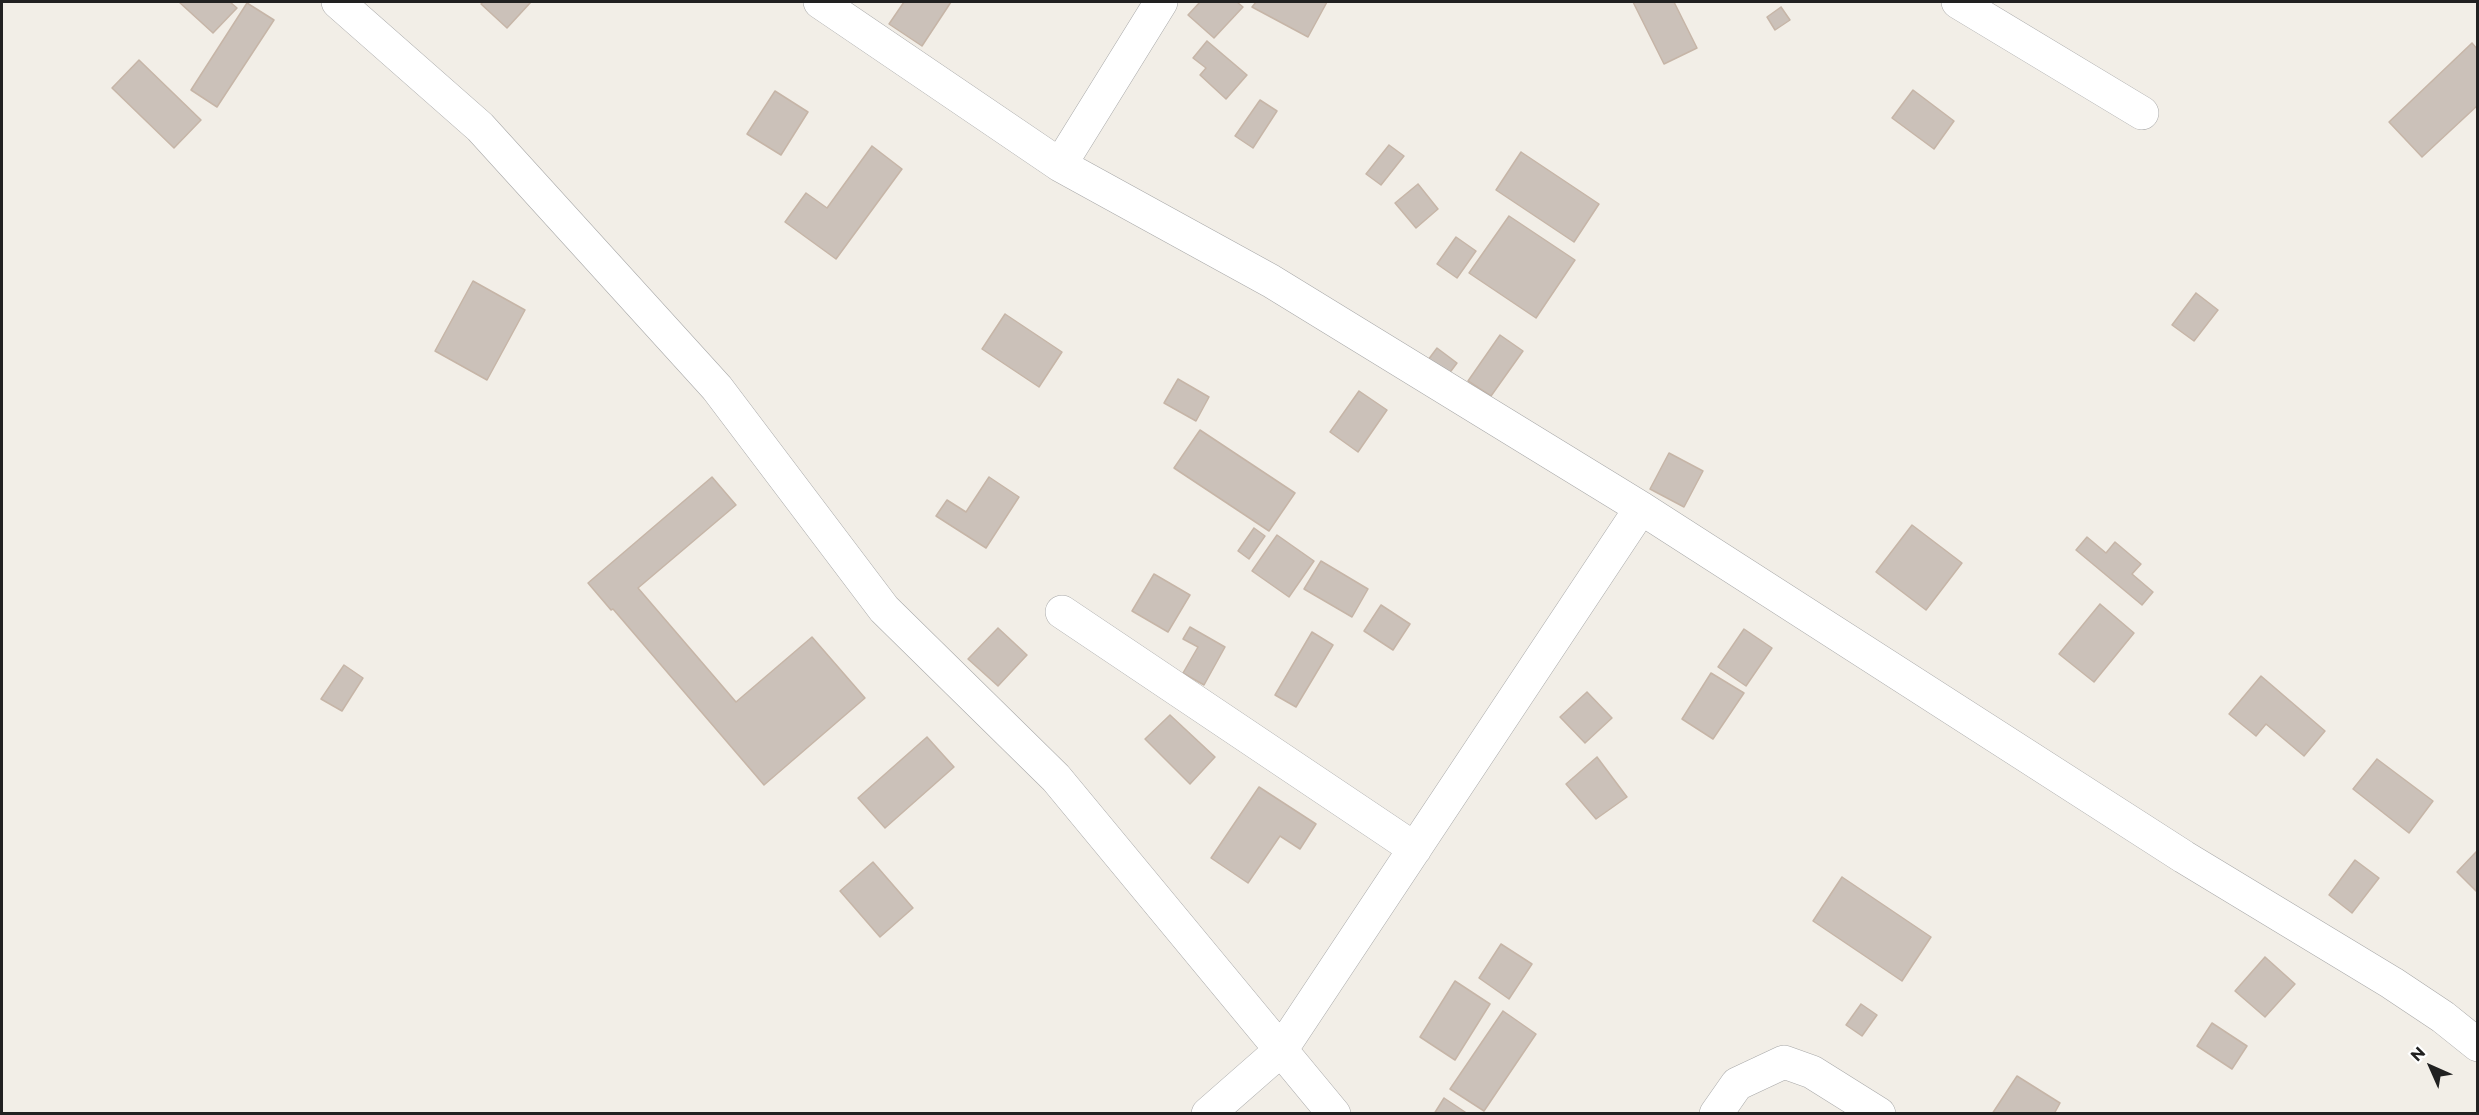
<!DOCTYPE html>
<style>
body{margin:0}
#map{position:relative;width:2479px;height:1115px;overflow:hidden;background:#f2eee7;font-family:Montserrat,sans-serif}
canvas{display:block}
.frame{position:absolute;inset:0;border:3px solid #212121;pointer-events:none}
.north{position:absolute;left:2401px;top:1037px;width:60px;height:60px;-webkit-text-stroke:4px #fff;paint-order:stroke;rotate:315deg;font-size:16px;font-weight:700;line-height:24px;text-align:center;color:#212121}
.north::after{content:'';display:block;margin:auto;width:21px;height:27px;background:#212121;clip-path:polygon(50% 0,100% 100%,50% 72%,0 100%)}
</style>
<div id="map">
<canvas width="2479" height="1115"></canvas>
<div class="frame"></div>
<div class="north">N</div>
</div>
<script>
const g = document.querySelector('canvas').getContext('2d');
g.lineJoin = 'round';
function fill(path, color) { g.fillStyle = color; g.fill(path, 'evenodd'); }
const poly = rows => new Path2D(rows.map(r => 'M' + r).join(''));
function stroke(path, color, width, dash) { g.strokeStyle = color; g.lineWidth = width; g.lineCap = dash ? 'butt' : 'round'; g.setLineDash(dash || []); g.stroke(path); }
const building = poly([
 [179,2,230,2,237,8,213,33,179,2],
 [483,2,531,2,507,28,481,4,483,2],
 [904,2,951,2,922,46,889,24,904,2],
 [1200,2,1237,2,1243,7,1214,38,1188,15,1200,2],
 [1256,2,1327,2,1308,37,1252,7,1256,2],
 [1633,2,1674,2,1697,48,1664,64,1633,2],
 [247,3,274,20,217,107,191,90,247,3],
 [1781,7,1790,20,1775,30,1767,17,1781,7],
 [1207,41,1247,75,1226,99,1200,75,1206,68,1193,58,1207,41],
 [2472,43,2478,50,2478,105,2422,157,2389,122,2472,43],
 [139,60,201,120,174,148,112,88,139,60],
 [1913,90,1954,121,1934,149,1892,118,1913,90],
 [775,91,808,112,781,155,747,134,775,91],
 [1260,100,1277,111,1253,148,1235,136,1260,100],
 [1389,145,1404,156,1381,185,1366,174,1389,145],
 [872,146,902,169,836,259,785,222,806,193,827,208,872,146],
 [1521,152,1599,204,1574,242,1496,190,1521,152],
 [1418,184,1438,209,1416,228,1395,203,1418,184],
 [1509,216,1575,260,1536,318,1469,273,1509,216],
 [1456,237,1476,251,1457,278,1437,264,1456,237],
 [473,281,525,310,487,380,435,351,473,281],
 [2196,293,2218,310,2194,341,2172,325,2196,293],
 [1005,314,1062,352,1039,387,982,349,1005,314],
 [1500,335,1523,351,1491,396,1468,381,1500,335],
 [1437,348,1457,363,1448,375,1428,360,1437,348],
 [1178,379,1209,397,1196,421,1164,403,1178,379],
 [1359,391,1387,410,1358,452,1330,432,1359,391],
 [1200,430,1295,493,1269,531,1174,468,1200,430],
 [1669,453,1703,471,1684,507,1650,489,1669,453],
 [712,477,736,505,638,588,736,702,812,637,865,698,764,785,613,609,611,610,588,583,712,477],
 [989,477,1019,497,986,548,936,516,947,500,966,512,989,477],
 [1912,525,1962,563,1926,610,1876,572,1912,525],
 [1254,528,1265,536,1249,559,1238,551,1254,528],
 [1277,535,1314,561,1289,597,1252,571,1277,535],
 [2087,537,2106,553,2115,542,2141,564,2132,574,2153,592,2142,605,2076,550,2087,537],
 [1321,561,1368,589,1352,617,1304,589,1321,561],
 [1154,574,1190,595,1168,632,1132,611,1154,574],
 [2100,604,2134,633,2094,682,2059,654,2100,604],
 [1381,605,1410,624,1393,650,1364,631,1381,605],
 [1190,627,1225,647,1204,685,1183,673,1198,647,1183,639,1190,627],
 [998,628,1027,655,998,686,968,659,998,628],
 [1744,629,1772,648,1746,686,1718,667,1744,629],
 [1312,632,1333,645,1296,707,1275,695,1312,632],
 [344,665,363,678,342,711,321,699,344,665],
 [1711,673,1744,693,1713,739,1682,719,1711,673],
 [2261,676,2325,731,2304,756,2266,724,2256,736,2229,714,2261,676],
 [1587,692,1612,718,1585,743,1560,717,1587,692],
 [1170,715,1215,757,1190,784,1145,739,1170,715],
 [927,737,954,767,885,828,858,798,927,737],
 [1597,757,1627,797,1596,819,1566,784,1597,757],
 [2377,759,2433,801,2409,833,2353,789,2377,759],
 [1259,787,1316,824,1300,849,1280,836,1248,883,1211,858,1259,787],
 [2476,852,2478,854,2477,892,2457,872,2476,852],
 [2355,860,2379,878,2352,913,2329,895,2355,860],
 [873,862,913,908,880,937,840,891,873,862],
 [1842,877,1931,937,1902,981,1813,921,1842,877],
 [1501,944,1532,964,1509,999,1479,978,1501,944],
 [2265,957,2295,984,2265,1017,2235,991,2265,957],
 [1455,981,1490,1004,1455,1060,1420,1037,1455,981],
 [1861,1004,1877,1015,1862,1036,1846,1025,1861,1004],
 [1503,1011,1536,1034,1484,1111,1450,1089,1503,1011],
 [2212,1023,2247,1046,2232,1069,2197,1046,2212,1023],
 [2017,1076,2060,1103,2054,1114,1992,1114,2017,1076],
 [1444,1098,1468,1114,1434,1114,1444,1098]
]);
const minor = poly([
 [338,2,480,127,717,388,884,609,1056,778,1334,1114],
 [820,2,1060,165,1271,281,1641,508,2184,857,2392,983,2443,1017,2478,1045],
 [1958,2,2142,113],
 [1060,165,1161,2],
 [1062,612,1415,849],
 [1208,1114,1281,1050,1641,508],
 [1716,1114,1737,1084,1784,1062,1812,1072,1879,1114]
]);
fill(building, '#cbc1b9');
stroke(building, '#c6b5a7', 1.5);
stroke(minor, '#a8a8a8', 34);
stroke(minor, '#fff', 33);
</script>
